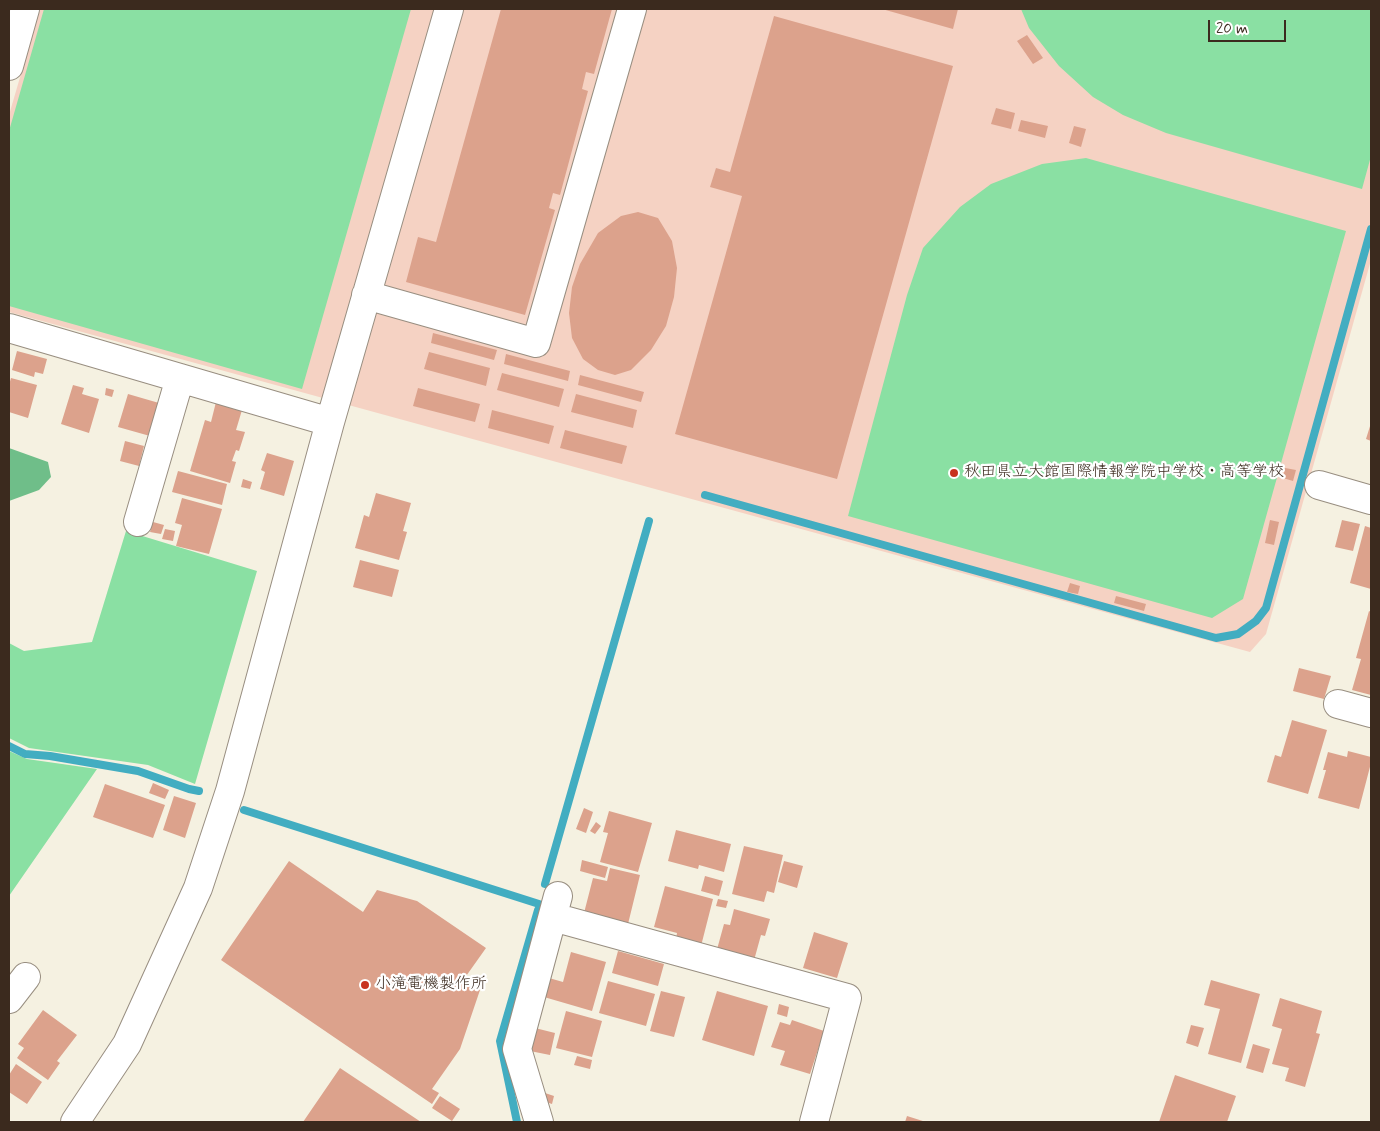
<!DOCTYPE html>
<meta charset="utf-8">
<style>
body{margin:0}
#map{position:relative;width:1380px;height:1131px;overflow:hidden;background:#f5f1e1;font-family:Mynerve,sans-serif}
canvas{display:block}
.frame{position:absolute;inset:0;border:10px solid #3b2a1e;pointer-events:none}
.scale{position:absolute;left:1208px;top:20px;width:78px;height:22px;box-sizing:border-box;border:2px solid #3b2a1e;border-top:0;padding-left:6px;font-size:15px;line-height:18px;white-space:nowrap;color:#3b2a1e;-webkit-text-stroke:4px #fff;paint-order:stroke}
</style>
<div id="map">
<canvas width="1380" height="1131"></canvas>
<div class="frame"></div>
<div class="scale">20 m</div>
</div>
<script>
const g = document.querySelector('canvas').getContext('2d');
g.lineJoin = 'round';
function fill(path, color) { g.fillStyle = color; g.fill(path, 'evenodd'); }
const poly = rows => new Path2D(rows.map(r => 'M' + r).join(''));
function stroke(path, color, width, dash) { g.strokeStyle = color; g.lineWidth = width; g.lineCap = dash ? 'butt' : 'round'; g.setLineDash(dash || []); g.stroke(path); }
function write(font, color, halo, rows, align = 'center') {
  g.font = font + ' Mynerve,"Klee One",sans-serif'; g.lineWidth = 4.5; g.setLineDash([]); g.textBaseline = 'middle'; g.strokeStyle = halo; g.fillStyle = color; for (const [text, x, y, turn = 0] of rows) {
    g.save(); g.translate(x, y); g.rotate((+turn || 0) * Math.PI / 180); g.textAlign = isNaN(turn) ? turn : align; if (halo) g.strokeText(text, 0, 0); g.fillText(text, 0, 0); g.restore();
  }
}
const built = poly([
 [40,9,1371,9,1371,260,1266,634,1250,652,9,312,9,115]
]);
const green = poly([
 [44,9,411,9,302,389,9,306,9,131],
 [1021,9,1371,9,1371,156,1362,189,1166,133,1123,115,1093,97,1059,66,1029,28],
 [1086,158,1346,231,1243,599,1212,618,848,516,907,295,923,248,960,207,991,184,1042,164],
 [126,531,257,571,195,784,148,765,29,748,9,738,9,643,24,651,92,642],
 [9,751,27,759,97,769,9,896]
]);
const forest = poly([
 [9,448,48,462,51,477,39,490,9,501]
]);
const stream = poly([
 [705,495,1216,638,1238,634,1256,621,1266,608,1371,229],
 [9,746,25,754,50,756,138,771,189,789,199,791],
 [244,810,539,904],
 [545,884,649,521],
 [517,1122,500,1041,538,910]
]);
const building = poly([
 [501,9,612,9,594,74,586,72,582,89,588,91,560,195,553,193,549,208,555,210,525,315,406,282,418,237,436,242],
 [882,9,958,9,953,29],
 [774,16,953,66,837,479,675,434,742,196,710,187,716,168,730,172],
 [1027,35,1043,58,1033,64,1017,41],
 [996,108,1015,113,1011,129,991,124],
 [1021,120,1048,126,1045,138,1018,131],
 [1074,126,1086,129,1081,147,1069,143],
 [638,212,658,218,672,241,677,268,674,297,666,326,651,350,631,370,615,375,598,370,583,359,572,338,569,313,572,287,580,264,598,233,621,216],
 [433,333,497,350,494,360,431,343],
 [17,351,47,359,43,374,35,372,34,377,12,370],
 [429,352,490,368,486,386,424,369],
 [506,354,570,371,568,381,504,364],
 [502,373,564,389,559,407,497,390],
 [580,375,644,392,641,402,578,385],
 [11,378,37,385,28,418,9,412,9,385],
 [73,385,84,388,82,394,99,399,89,433,61,424],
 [106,388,114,390,112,397,105,395],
 [418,388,480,404,475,422,413,406],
 [128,394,159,403,150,436,118,427],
 [576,394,637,410,633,428,571,412],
 [216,402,242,410,236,430,245,432,239,451,236,450,232,461,236,462,230,483,190,471,205,420,211,422],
 [492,410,554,426,549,444,488,428],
 [1371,423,1371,441,1366,439],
 [565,430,627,446,622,464,560,448],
 [125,441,144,446,139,466,120,461],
 [267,453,294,461,284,496,260,489,265,472,261,470],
 [1285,468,1296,470,1293,481,1283,478],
 [178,471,227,484,222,505,172,492],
 [243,479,252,482,250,489,241,487],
 [376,493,411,503,403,531,407,532,399,560,355,548,364,515,369,517],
 [182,498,222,509,209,554,176,546,182,525,175,523],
 [1270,520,1279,522,1274,545,1265,543],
 [1342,520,1360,524,1353,551,1335,547],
 [153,522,164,525,161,534,150,532],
 [1365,526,1371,528,1371,589,1350,583],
 [165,529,175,531,173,541,162,539],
 [360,560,399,570,392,597,353,587],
 [1070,583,1080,586,1078,594,1067,592],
 [1116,596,1146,604,1144,611,1114,603],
 [1369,611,1371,612,1371,695,1352,690,1361,659,1356,658],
 [1299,668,1331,676,1324,699,1293,691],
 [1292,720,1327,730,1308,794,1267,782,1275,755,1281,757],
 [1348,751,1371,757,1371,763,1359,809,1318,798,1326,770,1323,770,1328,752,1347,757],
 [153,783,169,790,165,799,149,793],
 [105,784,165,805,153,838,93,817],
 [174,796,196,803,185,838,163,830],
 [584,808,593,812,586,833,576,829],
 [609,811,652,823,638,872,600,862,608,833,603,832],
 [596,822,601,826,595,834,590,831],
 [676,830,731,844,724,872,699,865,698,869,668,861],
 [744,846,783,855,774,893,767,891,764,902,732,894],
 [582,860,608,867,605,878,580,871],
 [289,861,363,912,377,890,417,901,486,948,464,979,480,990,460,1049,432,1089,439,1093,432,1104,221,960],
 [784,861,803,866,797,888,778,882],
 [610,868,640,875,628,924,584,913,593,878,607,881],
 [705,876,723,881,719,896,701,891],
 [665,886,713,899,701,946,676,939,677,933,654,927],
 [718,899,728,901,726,908,716,906],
 [734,909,770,919,765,936,761,935,753,964,716,953,724,924,730,925],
 [814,932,848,943,837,978,803,968],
 [618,951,664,964,658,986,612,973],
 [571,952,606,962,592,1011,544,997,549,978,563,982],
 [1211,980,1260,994,1241,1063,1208,1054,1220,1009,1204,1005],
 [608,981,655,994,646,1026,599,1013],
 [661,991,685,997,674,1037,650,1031],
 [717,991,768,1006,754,1056,702,1040],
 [1280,998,1322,1011,1316,1033,1320,1034,1305,1087,1285,1081,1289,1068,1272,1064,1282,1029,1272,1026],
 [779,1004,789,1007,787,1017,777,1014],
 [43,1010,77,1035,57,1061,60,1063,48,1080,17,1058,24,1048,18,1044],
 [566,1011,602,1021,592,1057,556,1048],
 [792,1020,824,1031,810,1074,780,1065,785,1051,771,1047,780,1022,790,1025],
 [1191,1025,1204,1028,1198,1047,1186,1043],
 [535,1028,555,1033,550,1055,530,1051],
 [1253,1044,1270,1049,1263,1073,1246,1068],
 [577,1056,592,1060,590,1069,574,1065],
 [16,1064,42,1082,27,1104,9,1092,9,1075],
 [340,1068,421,1122,303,1122],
 [1175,1075,1236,1096,1227,1122,1159,1122],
 [545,1093,554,1096,552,1104,543,1101],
 [440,1096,460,1109,452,1121,432,1108],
 [907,1116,926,1122,905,1122]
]);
const minor = poly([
 [9,66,25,9],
 [366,295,536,343,632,9],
 [9,328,330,422],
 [1319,485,1371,500],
 [138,522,180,378],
 [1338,704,1371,713],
 [553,917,847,998,814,1122],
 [9,999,26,977],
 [75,1122,127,1044,198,888,230,791,330,422,449,9],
 [539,1122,517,1049,558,896]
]);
const markers = [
 [954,473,5,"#c8321e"],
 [365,985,5,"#c8321e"]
];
const poiNames = [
 ["秋田県立大館国際情報学院中学校・高等学校",964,473],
 ["小滝電機製作所",375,985]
];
fill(built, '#f5d2c3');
fill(green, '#8ae0a3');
fill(forest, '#6fbe89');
stroke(stream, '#42adc1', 8);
fill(building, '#dca28c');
stroke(minor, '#988e80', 30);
stroke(minor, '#fff', 28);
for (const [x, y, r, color] of markers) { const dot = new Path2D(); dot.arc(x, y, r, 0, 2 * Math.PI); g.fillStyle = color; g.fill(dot); stroke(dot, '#fff', 2); }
write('16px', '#3b2a1e', '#fff', poiNames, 'left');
</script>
